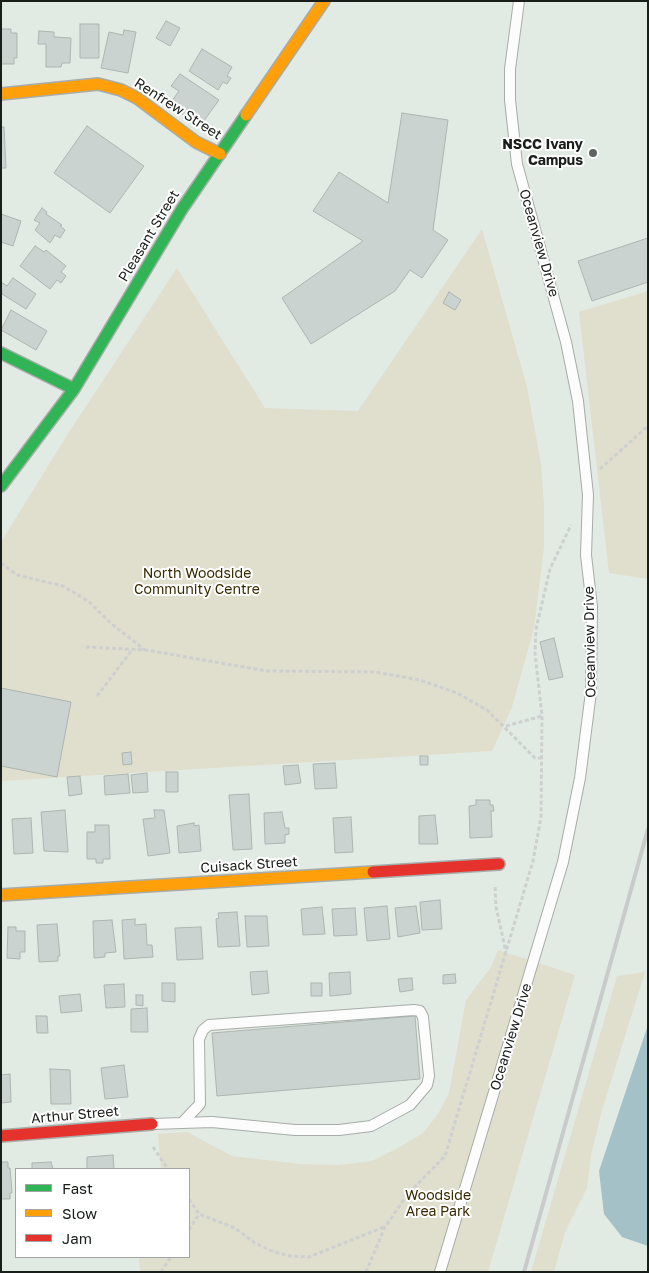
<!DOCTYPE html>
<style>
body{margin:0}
#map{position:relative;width:649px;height:1273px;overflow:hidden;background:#e2eae4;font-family:"Golos Text",sans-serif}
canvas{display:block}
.frame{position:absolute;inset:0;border:2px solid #191e1a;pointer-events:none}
.legend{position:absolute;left:15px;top:1168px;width:175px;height:90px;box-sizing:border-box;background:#fff;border:1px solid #a3a5a3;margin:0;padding:6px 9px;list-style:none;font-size:15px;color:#191e1a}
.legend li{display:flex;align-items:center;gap:10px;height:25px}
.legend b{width:25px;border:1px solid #a3a5a3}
</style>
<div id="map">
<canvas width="649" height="1273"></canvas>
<div class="frame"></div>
<ul class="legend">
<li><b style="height:6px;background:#30b455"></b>Fast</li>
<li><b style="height:6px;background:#ff9f0a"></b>Slow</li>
<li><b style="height:6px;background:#e5322d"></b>Jam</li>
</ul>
</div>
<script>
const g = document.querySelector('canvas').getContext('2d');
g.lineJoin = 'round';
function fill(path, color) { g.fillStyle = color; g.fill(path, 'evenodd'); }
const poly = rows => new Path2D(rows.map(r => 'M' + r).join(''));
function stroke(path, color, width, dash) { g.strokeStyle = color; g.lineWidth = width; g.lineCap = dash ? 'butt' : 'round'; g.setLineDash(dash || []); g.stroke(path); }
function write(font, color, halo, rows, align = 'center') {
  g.font = font + ' "Golos Text",sans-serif'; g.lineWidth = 4; g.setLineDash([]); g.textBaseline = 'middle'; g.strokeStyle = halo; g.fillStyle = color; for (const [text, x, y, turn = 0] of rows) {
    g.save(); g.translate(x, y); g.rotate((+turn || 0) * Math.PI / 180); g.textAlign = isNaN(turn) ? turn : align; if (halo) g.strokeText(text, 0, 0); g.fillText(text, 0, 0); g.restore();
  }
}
const green = poly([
 [482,229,527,387,541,464,544,506,544,547,534,628,512,707,492,751,1,781,1,542,69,432,177,268,265,408,358,411],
 [648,291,648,579,609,573,579,312],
 [498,950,575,975,488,1272,140,1272,139,1257,189,1257,189,1169,161,1169,158,1134,187,1132,232,1156,300,1164,339,1165,372,1161,400,1147,423,1133,438,1114,449,1093,466,1000,491,967],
 [645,972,602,1110,591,1155,587,1188,565,1232,554,1272,531,1272,617,976]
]);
const water = poly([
 [648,1025,648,1246,622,1237,604,1214,599,1171]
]);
const building = poly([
 [166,21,180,28,170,46,156,38,166,21],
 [80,24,99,24,99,58,80,58,80,24],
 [1,29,11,29,11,33,17,33,17,58,14,58,14,64,1,64,1,29],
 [124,30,136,32,128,73,101,68,109,32,123,35,124,30],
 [39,31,54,32,54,37,71,38,70,63,62,63,61,67,46,67,46,44,38,44,39,31],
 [202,49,232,67,227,76,231,78,227,84,223,82,218,90,189,71,202,49],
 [180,74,219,100,203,122,194,116,191,120,169,105,179,91,171,86,180,74],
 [402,113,448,120,433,230,448,240,422,278,410,270,395,291,311,344,282,298,363,241,313,211,339,172,388,203,402,113],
 [87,126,144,166,110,213,54,173,87,126],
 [1,127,4,127,6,168,1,168,1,127],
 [42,208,47,212,46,214,62,225,60,226,65,230,60,238,55,235,50,243,35,230,40,223,34,220,42,208],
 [1,214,21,221,13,246,1,242,1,214],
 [648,238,648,282,592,301,578,261,648,238],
 [35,246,44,252,46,250,66,266,61,272,66,276,61,283,57,280,50,289,20,266,35,246],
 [13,278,36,294,26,309,2,294,1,282,7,286,13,278],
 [449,292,461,300,455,310,443,303,449,292],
 [11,310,47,331,36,350,1,330,11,310],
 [554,638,563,677,549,680,540,642,554,638],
 [1,688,71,702,57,777,1,766,1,688],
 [131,752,132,764,123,765,122,753,131,752],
 [420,756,428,756,428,765,420,765,420,756],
 [335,763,337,788,315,789,313,764,335,763],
 [298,765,301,783,285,785,283,766,298,765],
 [166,772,178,772,178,792,166,792,166,772],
 [147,773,148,792,133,793,131,775,147,773],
 [128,774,130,793,105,795,104,776,128,774],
 [80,776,82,794,69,796,67,777,80,776],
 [249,794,252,849,233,850,229,795,249,794],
 [476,800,490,800,490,805,493,805,494,811,491,811,492,837,470,838,469,806,476,805,476,800],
 [65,810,68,852,44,851,41,812,65,810],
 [154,810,164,810,170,853,148,856,143,819,155,818,154,810],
 [282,812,285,828,289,828,289,834,285,835,285,843,265,844,264,813,282,812],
 [435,815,438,844,419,844,419,816,435,815],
 [351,817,353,852,335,853,333,818,351,817],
 [31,818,33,853,14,854,12,819,31,818],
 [194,823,194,826,199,825,201,851,179,853,177,826,194,823],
 [95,825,109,825,110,859,103,859,103,863,96,863,96,859,87,859,87,832,95,832,95,825],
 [440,900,442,929,422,930,420,902,440,900],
 [387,906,390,939,367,941,364,908,387,906],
 [416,906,420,933,398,937,395,908,416,906],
 [322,907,325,934,303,935,301,909,322,907],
 [355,908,357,935,334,936,332,909,355,908],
 [237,912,240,946,218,947,216,919,219,918,218,913,237,912],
 [245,916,267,916,269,946,247,947,245,916],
 [135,919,135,925,146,924,147,945,152,945,153,957,124,959,122,920,135,919],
 [112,920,116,952,105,953,105,957,94,958,93,921,112,920],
 [57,924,60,956,58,956,58,961,39,962,37,925,57,924],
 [8,927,16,927,16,931,25,931,25,952,20,952,20,959,7,958,8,927],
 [201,927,203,959,177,960,175,928,201,927],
 [267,971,269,993,252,995,250,972,267,971],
 [350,972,351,994,330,996,329,973,350,972],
 [455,974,456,983,443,984,443,975,455,974],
 [412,978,413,990,400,992,398,979,412,978],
 [162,983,175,983,175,1002,162,1001,162,983],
 [311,983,322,983,322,996,311,996,311,983],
 [124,984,125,1007,106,1008,104,985,124,984],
 [80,994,82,1011,61,1013,59,996,80,994],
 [136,995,143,995,143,1006,136,1005,136,995],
 [147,1008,148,1032,131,1032,131,1009,147,1008],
 [36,1016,47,1016,48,1033,37,1033,36,1016],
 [415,1016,420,1079,217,1096,212,1033,415,1016],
 [124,1065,128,1097,105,1099,101,1068,124,1065],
 [50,1069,70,1070,71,1104,51,1104,50,1069],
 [10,1074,11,1102,1,1103,1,1075,10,1074],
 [113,1155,114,1169,87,1169,87,1157,113,1155],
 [1,1162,8,1162,8,1168,10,1168,12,1193,10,1193,10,1199,1,1199,1,1162],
 [51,1162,53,1169,30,1169,32,1169,32,1163,51,1162]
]);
const path = poly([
 [600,469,648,426],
 [1,563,17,575,63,586,88,601,113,625,145,650],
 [86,647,146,650,267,671,375,672,420,680,457,693,487,710,535,758,541,758],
 [97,696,132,650],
 [506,726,542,716],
 [495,887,496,907,506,952],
 [153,1147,168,1169],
 [189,1199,199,1214,235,1228,255,1243,274,1252,290,1256,309,1257,384,1227],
 [189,1230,199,1214],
 [161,1272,171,1257],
 [366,1272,385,1227,407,1195,445,1156,533,861,541,817,542,716,535,653,536,629,550,569,571,525]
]);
const lane = poly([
 [153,1124,182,1123,212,1122,295,1130,339,1130,371,1126,410,1105,427,1085,429,1076,423,1017,420,1011,414,1010,209,1025,203,1030,199,1039,200,1104,182,1123],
 [440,1272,563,862,580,778,591,692,592,607,586,555,588,495,578,401,566,342,517,164,510,100,510,69,519,1]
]);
const fast = poly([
 [1,353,74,389],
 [1,486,74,389,182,209,246,115]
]);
const slow = poly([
 [1,94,98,84,121,90,137,98,196,142,220,154],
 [246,115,324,1],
 [1,895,373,872]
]);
const jam = poly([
 [373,872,499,864],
 [1,1136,152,1124]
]);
const rail = poly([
 [524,1272,648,829]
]);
const markers = [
 [593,153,5,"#5f6561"]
];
const streetNames = [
 ["Renfrew Street",178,109,33],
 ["Pleasant Street",149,236,-59],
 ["Oceanview Drive",539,243,74],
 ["Oceanview Drive",590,642,-91],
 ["Cuisack Street",249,865,-4],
 ["Oceanview Drive",511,1037,-73],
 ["Arthur Street",75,1115,-5]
];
const poiNames = [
 ["NSCC Ivany",583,145],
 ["Campus",583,161]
];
const parkNames = [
 ["North Woodside",197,574],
 ["Community Centre",197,590],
 ["Woodside",438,1196],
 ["Area Park",438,1212]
];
fill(green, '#e0decd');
fill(water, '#a4c1c7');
fill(building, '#cbd3d0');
stroke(building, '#adb5b1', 1);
stroke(lane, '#a7aca8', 12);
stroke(fast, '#a7aca8', 14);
stroke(slow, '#a7aca8', 14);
stroke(jam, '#a7aca8', 14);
stroke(path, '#ced0cf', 3, [4, 2.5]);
stroke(lane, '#fbfcfb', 10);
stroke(fast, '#30b455', 11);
stroke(slow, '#ff9f0a', 11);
stroke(jam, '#e5322d', 11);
stroke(rail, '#c8cbca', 4);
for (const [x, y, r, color] of markers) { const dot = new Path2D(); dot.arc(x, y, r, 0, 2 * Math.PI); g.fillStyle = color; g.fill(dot); stroke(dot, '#fff', 2); }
write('14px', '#191e1a', '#fff', streetNames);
write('bold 14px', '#191e1a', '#fff', poiNames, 'right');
write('14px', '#382a01', '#fff', parkNames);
</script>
